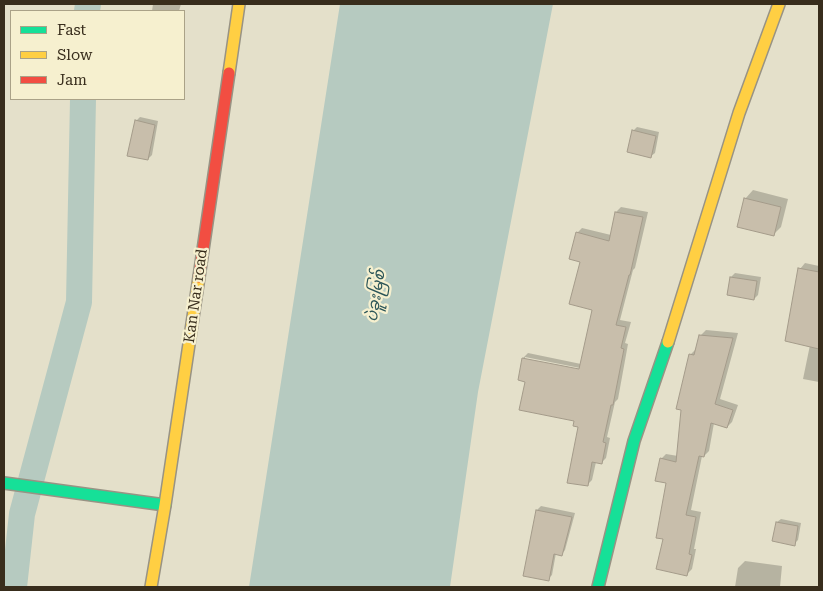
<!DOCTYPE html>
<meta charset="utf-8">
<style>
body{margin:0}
#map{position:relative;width:823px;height:591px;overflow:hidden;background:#e4e0ca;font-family:"Roboto Serif",serif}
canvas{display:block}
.frame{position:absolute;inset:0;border:5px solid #382d1c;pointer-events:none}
.legend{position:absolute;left:10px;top:10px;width:175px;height:90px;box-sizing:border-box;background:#f6f0cf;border:1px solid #aaa287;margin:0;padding:6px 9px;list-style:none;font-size:15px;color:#382d1c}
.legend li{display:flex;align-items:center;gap:10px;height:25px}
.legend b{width:25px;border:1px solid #aaa287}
</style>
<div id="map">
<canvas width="823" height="591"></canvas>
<div class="frame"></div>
<ul class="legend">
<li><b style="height:6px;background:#16e098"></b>Fast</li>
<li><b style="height:6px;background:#ffcf43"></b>Slow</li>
<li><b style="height:6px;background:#f24e42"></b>Jam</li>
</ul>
</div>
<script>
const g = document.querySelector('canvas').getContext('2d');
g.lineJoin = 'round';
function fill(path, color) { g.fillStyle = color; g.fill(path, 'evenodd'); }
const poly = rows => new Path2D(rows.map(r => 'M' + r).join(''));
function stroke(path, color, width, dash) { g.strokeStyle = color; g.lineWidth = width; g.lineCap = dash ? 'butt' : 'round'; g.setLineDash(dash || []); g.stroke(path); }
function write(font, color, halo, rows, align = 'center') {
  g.font = font + ' "Roboto Serif","Noto Sans Myanmar",serif'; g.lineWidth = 4.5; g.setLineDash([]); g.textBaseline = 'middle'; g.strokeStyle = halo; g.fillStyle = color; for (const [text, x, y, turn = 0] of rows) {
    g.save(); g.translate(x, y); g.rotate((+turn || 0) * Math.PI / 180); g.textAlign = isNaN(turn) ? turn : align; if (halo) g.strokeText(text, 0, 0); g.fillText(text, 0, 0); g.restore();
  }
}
const water = poly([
 [340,4,553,4,478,392,450,587,249,587]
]);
const shadow = poly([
 [153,4,181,4,179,11,152,11],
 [140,117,158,121,152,155,148,159,136,121],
 [637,127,659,132,655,153,651,156,633,131],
 [753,190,788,199,781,227,773,235,745,199],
 [621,207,648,212,635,268,633,270,620,320,631,322,625,343,628,344,618,399,615,402,607,437,610,438,606,458,601,463,596,462,592,480,587,485,580,426,575,420,526,381,523,358,528,353,581,364,593,309,582,261,577,233,582,228,611,235,616,212],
 [525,357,585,369,585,371,525,360],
 [805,263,819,266,819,382,803,379,810,345,800,269],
 [735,273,761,277,758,295,754,299,731,277],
 [706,330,738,333,720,399,738,405,732,422,727,427,714,423,709,451,704,456,702,456,691,510,701,512,694,549,696,549,692,569,686,575,664,538,668,482,661,459,666,454,678,456,683,409,677,408,691,354,696,349,700,336],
 [541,506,575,513,565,550,562,554,556,553,552,575,548,579,537,510],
 [781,519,801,523,798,540,794,544,777,522],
 [745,561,782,566,780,587,735,587,738,568]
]);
const canal = poly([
 [87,11,88,4],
 [14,587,22,514,79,302,83,99]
]);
const building = poly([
 [135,120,155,125,148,160,127,156,135,120],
 [632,130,656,136,651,158,627,152,632,130],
 [744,198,781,207,774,236,737,227,744,198],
 [615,212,643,217,630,275,629,275,616,325,626,327,621,348,624,349,613,405,611,405,603,442,606,443,602,464,592,462,588,486,567,483,578,427,573,426,574,421,519,410,525,382,518,380,522,358,579,369,592,310,569,304,580,262,569,259,576,232,609,241,615,212],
 [798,268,819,272,819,349,785,341,798,268],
 [730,277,757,281,754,300,727,295,730,277],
 [699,335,733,338,715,404,733,410,727,428,711,423,704,457,699,456,686,515,696,517,689,554,692,555,687,576,656,569,663,539,656,538,666,483,655,481,660,458,676,462,681,410,676,409,689,354,694,355,699,335],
 [536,510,572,517,562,556,554,554,549,581,523,576,536,510],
 [776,522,798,526,795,546,772,541,776,522]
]);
const fast = poly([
 [4,483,165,505],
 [598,587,634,441,668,342]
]);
const slow = poly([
 [229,73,239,4],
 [668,342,739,113,779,4],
 [151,587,165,505,199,277]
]);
const jam = poly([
 [199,277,229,73]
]);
const streetNames = [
 ["Kan Nar road",196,296,-82]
];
const waterNames = [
 ["ပဲခူးမြစ်",376,296,-81]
];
fill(water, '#b6cac0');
fill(shadow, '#0003');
stroke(canal, '#b6cac0', 26);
fill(building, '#c8beab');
stroke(building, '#a49b8a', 1);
stroke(fast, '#989384', 14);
stroke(slow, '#989384', 14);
stroke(jam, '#989384', 14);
stroke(fast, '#16e098', 11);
stroke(slow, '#ffcf43', 11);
stroke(jam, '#f24e42', 11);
write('15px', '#382d1c', '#f6f0cf', streetNames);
write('italic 16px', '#2b5558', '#f6f0cf', waterNames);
</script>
